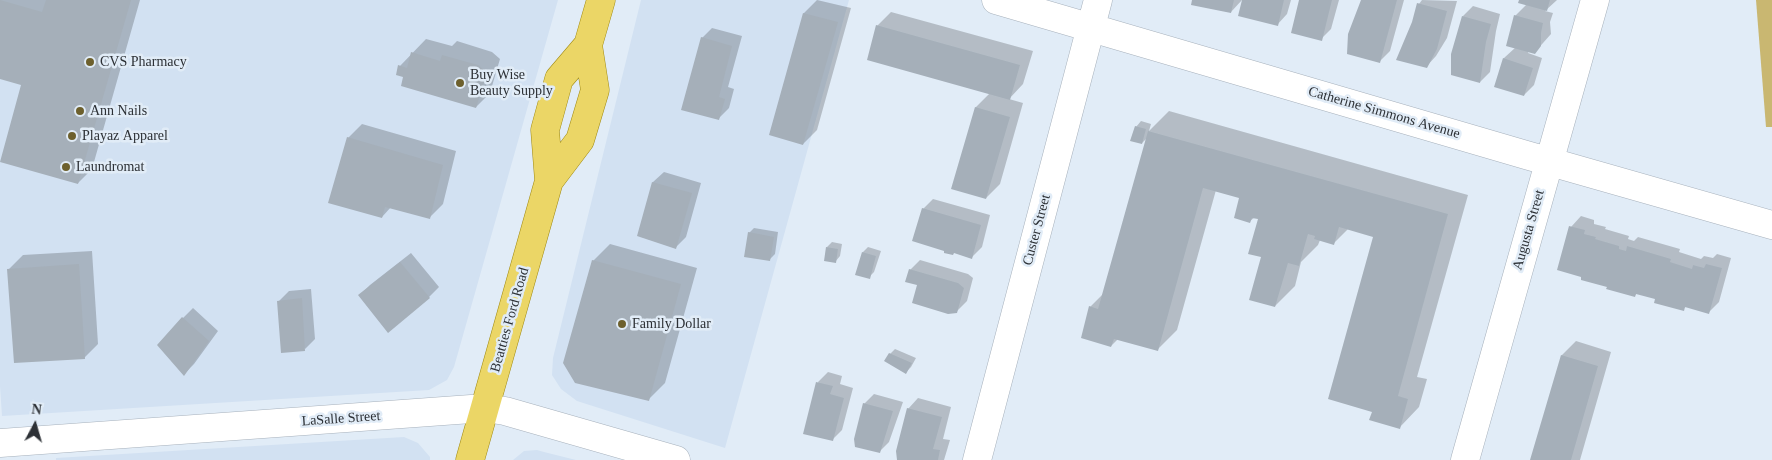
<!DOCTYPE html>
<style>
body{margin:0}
#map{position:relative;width:1772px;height:460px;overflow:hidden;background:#e1ecf7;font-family:Georgia,serif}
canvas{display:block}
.north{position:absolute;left:10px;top:400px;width:50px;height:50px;-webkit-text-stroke:4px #e1ecf7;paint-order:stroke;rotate:6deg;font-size:14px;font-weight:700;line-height:20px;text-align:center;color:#2c3035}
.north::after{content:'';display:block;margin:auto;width:18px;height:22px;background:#2c3035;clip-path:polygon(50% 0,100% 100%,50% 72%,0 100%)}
</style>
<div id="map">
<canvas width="1772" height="460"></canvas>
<div class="north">N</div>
</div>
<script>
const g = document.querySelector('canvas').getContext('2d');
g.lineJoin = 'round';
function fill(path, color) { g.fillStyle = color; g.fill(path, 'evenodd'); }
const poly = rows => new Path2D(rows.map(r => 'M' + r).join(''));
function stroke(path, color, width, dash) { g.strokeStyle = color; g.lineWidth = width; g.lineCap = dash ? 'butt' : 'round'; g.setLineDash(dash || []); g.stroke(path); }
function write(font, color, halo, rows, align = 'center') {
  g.font = font + ' Georgia,serif'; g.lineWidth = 5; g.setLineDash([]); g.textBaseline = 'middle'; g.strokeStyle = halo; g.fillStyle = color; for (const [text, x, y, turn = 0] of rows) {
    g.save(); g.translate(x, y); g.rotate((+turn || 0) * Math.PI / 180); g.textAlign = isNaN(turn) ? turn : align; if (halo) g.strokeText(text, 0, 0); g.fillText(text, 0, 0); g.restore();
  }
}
const built = poly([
 [0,0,558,0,454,367,447,380,429,390,2,416,0,386],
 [641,0,849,0,725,448,577,401,561,389,552,375,553,358],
 [404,437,418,443,430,457,430,460,56,460,56,458],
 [537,450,544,452,576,460,513,460,524,451]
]);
const green = poly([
 [1756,0,1772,0,1772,127,1766,127]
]);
const shadow = poly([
 [0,0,140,0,92,169,78,183,23,84,0,78],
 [817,0,851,8,817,130,803,144,770,134,804,13],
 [1194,0,1242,0,1231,12],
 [1243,0,1291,0,1287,14,1277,25],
 [1300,0,1339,0,1331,29,1321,39],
 [1362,0,1404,0,1390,51,1380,61],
 [1422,0,1457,1,1447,38,1436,56,1426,67,1414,23,1419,4],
 [1520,0,1557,0,1545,11,1553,13,1550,22,1551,34,1535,52,1529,51,1528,53,1542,58,1534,85,1524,95,1495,86,1504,58,1516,47,1515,16,1527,4],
 [1473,6,1500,14,1496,31,1490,72,1480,82,1463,16],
 [891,12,1033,51,1023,84,1009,99,1023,103,1000,184,986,198,952,188,976,107,990,93,877,26],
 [712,28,742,36,728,87,734,89,729,108,719,118,702,38],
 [426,39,452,46,457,41,492,52,500,59,490,93,476,107,405,76,400,66],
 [1169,111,1468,195,1417,377,1427,379,1419,407,1400,427,1373,411,1375,236,1348,229,1334,243,1320,240,1318,245,1301,262,1295,286,1275,306,1263,256,1260,218,1255,217,1250,221,1241,197,1216,190,1177,330,1157,350,1118,339,1111,346,1090,307,1103,294,1147,138,1142,143,1136,127,1141,121,1151,124,1149,131],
 [362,124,456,151,443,204,429,218,391,207,382,217,348,138],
 [664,172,701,183,686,237,676,247,638,235,653,182],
 [933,199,990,215,982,247,972,257,923,209],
 [1581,216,1594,220,1594,224,1606,227,1605,229,1629,236,1628,239,1634,241,1638,237,1680,249,1679,252,1701,259,1704,256,1713,258,1717,254,1731,258,1719,302,1709,312,1687,306,1683,309,1657,299,1637,293,1634,296,1608,286,1571,227],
 [754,228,778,232,775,254,770,259,749,233],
 [832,242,842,244,840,256,835,262,827,247],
 [610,244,697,268,665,383,648,400,593,261],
 [868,247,881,251,874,272,869,277,857,274,863,252],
 [92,251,98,344,84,358,9,269,23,255],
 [411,253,439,287,429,297,360,295,370,285],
 [920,260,968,274,973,278,967,301,956,312,918,285,910,270],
 [311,289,315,339,305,349,279,301,289,291],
 [193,308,218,331,194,364,184,374,183,318],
 [1576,341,1611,352,1580,460,1531,460,1562,355],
 [895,349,916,358,911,367,906,372,890,354],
 [828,372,842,376,840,384,853,388,842,430,832,440,818,382],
 [874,394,903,402,889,442,879,452,864,404],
 [918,398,951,407,943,439,950,440,944,460,900,460,908,409]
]);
const building = poly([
 [0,0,42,12,46,0,131,0,78,184,0,162,21,85,0,79],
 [1192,0,1234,0,1231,13,1191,5],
 [1242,0,1284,0,1278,26,1238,16],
 [1299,0,1332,0,1322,41,1291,33],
 [1361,0,1397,0,1380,63,1347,54,1348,34],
 [1519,0,1550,0,1547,11,1518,3],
 [1417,3,1447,11,1437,49,1427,68,1396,60,1412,22],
 [803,13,838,22,803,145,769,135],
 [1514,15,1543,23,1541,33,1541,46,1535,54,1506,46],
 [1462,16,1491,24,1486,42,1480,83,1451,75,1451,54],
 [876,25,1020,65,1010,100,867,60],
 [701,37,732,46,719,97,725,99,719,120,681,110],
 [411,52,440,61,442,55,478,65,487,73,476,108,401,86,403,77,396,75,398,65,407,68],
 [1503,58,1533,68,1524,96,1494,87],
 [975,107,1010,117,986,199,951,189],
 [1135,126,1146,129,1142,144,1130,141],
 [1148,131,1448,214,1398,396,1408,399,1400,429,1369,420,1372,412,1328,399,1373,237,1339,227,1334,245,1314,239,1315,236,1308,234,1299,266,1288,263,1275,307,1249,300,1261,257,1248,254,1258,219,1252,218,1250,223,1234,218,1239,198,1203,188,1158,351,1114,339,1111,347,1081,338,1089,306,1098,309],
 [347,137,443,165,430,219,385,207,382,218,328,203],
 [652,182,692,193,676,249,637,236],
 [922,208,981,225,972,259,954,253,953,255,944,253,944,251,912,241],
 [1569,226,1585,230,1584,234,1596,237,1595,239,1619,246,1619,249,1626,251,1627,246,1671,259,1670,262,1692,269,1693,265,1704,268,1706,264,1722,268,1709,314,1685,307,1684,311,1654,303,1655,299,1636,294,1635,297,1606,289,1607,287,1581,280,1581,277,1557,270],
 [748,232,774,237,770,261,744,257],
 [826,247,838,249,836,263,824,261],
 [862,252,876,256,870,279,855,275],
 [592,260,681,284,649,401,575,383,563,363],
 [400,262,430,298,388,333,358,295],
 [79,264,85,359,14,363,7,269],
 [909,269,958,283,964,288,957,313,948,314,912,303,917,285,905,282],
 [302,298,305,351,281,353,277,301],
 [182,317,209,341,184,376,157,345],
 [889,353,912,363,906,374,884,361],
 [1561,355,1598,366,1571,460,1530,460],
 [816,382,833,386,830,394,844,398,833,441,803,434],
 [863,403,893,411,880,453,855,447,854,439],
 [907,408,942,417,933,449,940,450,938,460,897,460,896,451]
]);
const minor = poly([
 [996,0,1526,155,1772,225],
 [0,443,485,408,505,411,676,460],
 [977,460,1098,0],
 [1465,460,1595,0]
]);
const major = poly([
 [549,181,580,140,595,90,588,45],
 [470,460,549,181,545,130,559,79,588,45,601,0]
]);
const markers = [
 [90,62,5,"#6d602d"],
 [460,83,5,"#6d602d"],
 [80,111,5,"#6d602d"],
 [72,136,5,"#6d602d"],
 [66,167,5,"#6d602d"],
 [622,324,5,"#6d602d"]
];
const poiNames = [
 ["CVS Pharmacy",100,62],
 ["Buy Wise",470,75],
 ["Beauty Supply",470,91],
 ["Ann Nails",90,111],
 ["Playaz Apparel",82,136],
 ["Laundromat",76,167],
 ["Family Dollar",632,324]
];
const streetNames = [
 ["Catherine Simmons Avenue",1384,113,16],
 ["Custer Street",1037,230,-75],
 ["Augusta Street",1529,230,-74],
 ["Beatties Ford Road",510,320,-74],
 ["LaSalle Street",341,419,-4]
];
fill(built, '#d2e1f2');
fill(green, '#c9b771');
fill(shadow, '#0003');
fill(building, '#a5afb9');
stroke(minor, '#a7b1bc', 29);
stroke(major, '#a08a13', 29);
stroke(minor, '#fff', 28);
stroke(major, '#ebd666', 28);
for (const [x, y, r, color] of markers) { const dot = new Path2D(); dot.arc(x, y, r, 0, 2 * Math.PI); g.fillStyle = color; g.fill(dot); stroke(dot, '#e1ecf7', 2); }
write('14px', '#2c3035', '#e1ecf7', poiNames, 'left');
write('14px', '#2c3035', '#e1ecf7', streetNames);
</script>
